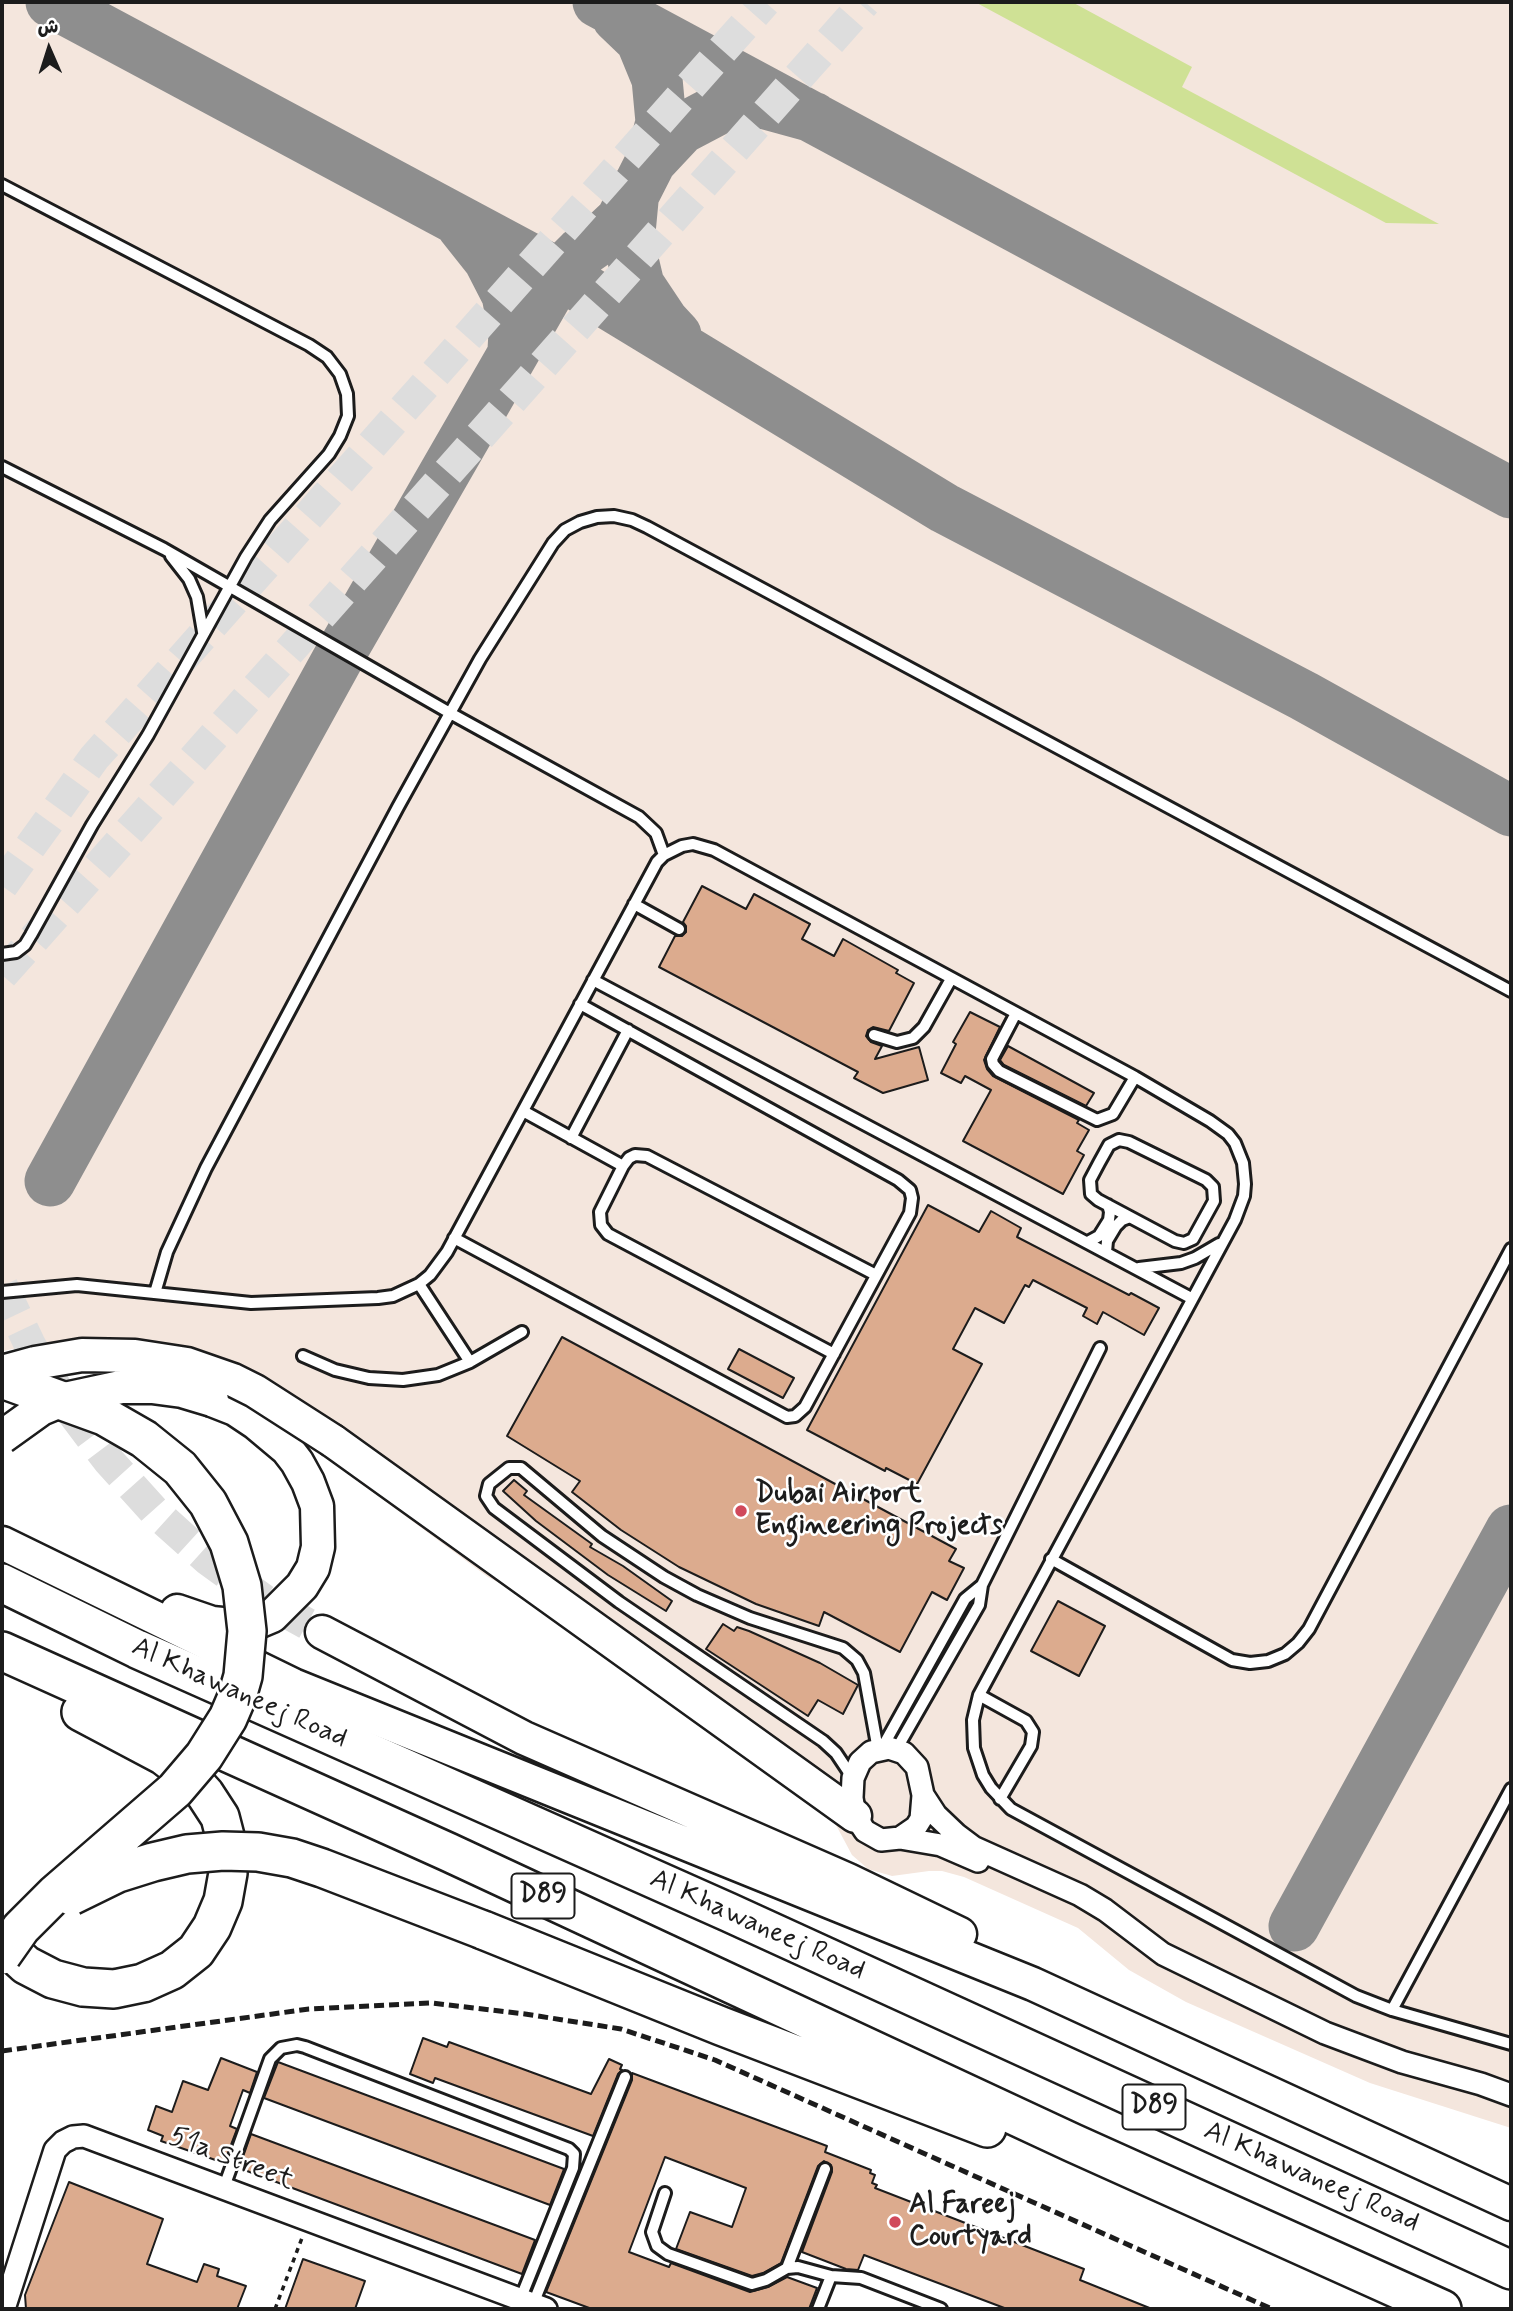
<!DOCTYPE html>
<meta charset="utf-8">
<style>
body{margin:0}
#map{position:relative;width:1513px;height:2311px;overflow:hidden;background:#fff;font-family:Mynerve,"Playpen Sans Arabic",sans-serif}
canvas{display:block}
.frame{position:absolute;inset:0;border:4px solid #1c1c1c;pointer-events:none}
.north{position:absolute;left:14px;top:14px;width:70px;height:70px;-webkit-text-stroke:5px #fff;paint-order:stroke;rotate:357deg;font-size:19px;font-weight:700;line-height:28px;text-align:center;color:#1c1c1c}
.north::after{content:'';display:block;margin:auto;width:24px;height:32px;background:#1c1c1c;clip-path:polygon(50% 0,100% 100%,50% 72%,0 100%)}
</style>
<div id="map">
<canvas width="1513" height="2311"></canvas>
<div class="frame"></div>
<div class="north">ش</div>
</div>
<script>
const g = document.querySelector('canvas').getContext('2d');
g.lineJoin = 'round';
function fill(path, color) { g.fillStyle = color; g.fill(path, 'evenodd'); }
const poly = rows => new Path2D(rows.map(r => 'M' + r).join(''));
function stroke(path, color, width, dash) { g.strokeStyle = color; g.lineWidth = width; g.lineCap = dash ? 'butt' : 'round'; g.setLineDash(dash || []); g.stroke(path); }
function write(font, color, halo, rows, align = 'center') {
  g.font = font + ' Mynerve,sans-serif'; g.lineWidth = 5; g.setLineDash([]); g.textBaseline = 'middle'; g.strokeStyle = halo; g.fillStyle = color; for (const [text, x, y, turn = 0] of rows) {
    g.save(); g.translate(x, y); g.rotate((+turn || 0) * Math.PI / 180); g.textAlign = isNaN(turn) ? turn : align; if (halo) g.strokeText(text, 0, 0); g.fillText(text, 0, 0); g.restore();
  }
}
const built = poly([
 [2,2,1511,2,1511,2128,1370,2083,1186,2002,1129,1970,1078,1928,964,1877,942,1871,929,1871,892,1876,868,1869,852,1855,836,1825,827,1814,524,1596,488,1577,294,1434,80,1342,55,1342,2,1351]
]);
const green = poly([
 [975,2,1072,2,1192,67,1182,87,1439,224,1386,223]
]);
const taxiway = poly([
 [51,2,559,274,944,508,1304,696,1511,811],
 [598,2,1511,493],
 [617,17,641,40,657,79,661,122,651,161],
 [634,190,629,243,639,285,663,321,676,335],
 [462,226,489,260,507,295,514,333,513,350],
 [50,1181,342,651,559,274,580,253,603,237,621,220,651,161,681,129,719,109,762,103,813,117],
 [1294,1926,1511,1530]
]);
const building = poly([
 [702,886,746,909,754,894,810,924,802,939,834,956,843,939,898,970,896,973,914,983,889,1031,873,1027,868,1030,866,1036,871,1042,882,1046,875,1059,919,1047,928,1080,883,1093,854,1078,858,1072,659,967,675,936,682,936,686,932,686,926,683,922,702,886],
 [970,1012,1000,1027,984,1060,987,1069,993,1076,1079,1120,1077,1123,1089,1130,1077,1151,1084,1155,1063,1194,963,1141,991,1090,965,1076,961,1083,941,1073,956,1044,953,1042,970,1012],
 [1008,1046,1094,1093,1086,1106,1004,1065,1000,1060,1008,1046],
 [928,1205,979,1232,991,1211,1021,1228,1017,1237,1129,1295,1131,1293,1159,1308,1144,1335,1103,1312,1097,1324,1083,1316,1087,1308,1033,1280,1029,1287,1025,1285,1004,1323,975,1308,953,1349,982,1364,917,1484,886,1468,885,1471,807,1430,928,1205],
 [562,1337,956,1549,949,1561,964,1568,947,1600,932,1592,900,1652,824,1612,819,1626,756,1604,679,1567,621,1530,572,1492,580,1481,507,1436,562,1337],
 [739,1349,794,1378,783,1398,728,1369,739,1349],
 [514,1480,527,1491,524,1495,592,1544,590,1547,623,1566,672,1601,666,1611,608,1575,536,1521,503,1491,514,1480],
 [1058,1601,1105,1626,1079,1676,1031,1651,1058,1601],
 [723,1624,734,1631,737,1627,749,1631,820,1663,858,1685,843,1714,818,1700,808,1716,706,1649,723,1624],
 [423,2038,447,2047,449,2042,591,2094,609,2059,622,2065,620,2069,622,2070,618,2074,593,2136,435,2078,433,2083,410,2074,423,2038],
 [221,2058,257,2072,250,2093,243,2090,230,2126,237,2129,224,2163,161,2141,163,2136,148,2130,156,2106,172,2112,183,2081,208,2090,221,2058],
 [278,2062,564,2169,550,2205,264,2098,278,2062],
 [632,2073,827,2146,825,2152,871,2170,870,2173,875,2175,872,2183,877,2185,875,2188,1084,2269,1080,2280,1152,2309,1007,2309,864,2255,858,2270,846,2269,802,2252,832,2172,831,2165,824,2161,818,2166,781,2263,763,2273,752,2276,676,2249,690,2212,732,2227,746,2188,665,2157,629,2252,669,2267,671,2263,750,2292,768,2287,787,2277,817,2288,809,2309,592,2309,546,2292,632,2080,632,2073],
 [251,2134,535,2240,522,2274,239,2168,251,2134],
 [69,2182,163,2219,147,2264,197,2282,204,2264,219,2269,217,2276,246,2286,237,2309,26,2309,25,2295,69,2182],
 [303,2259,365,2281,355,2309,285,2309,303,2259]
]);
const primaryTunnel = poly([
 [2,886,94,758,765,2],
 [2,975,865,2],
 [2,1286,30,1345,66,1404,108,1460,155,1512,207,1559,264,1600,322,1632]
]);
const path = poly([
 [275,2309,302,2238]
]);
const lane = poly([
 [2,185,309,345,327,357,340,374,347,394,348,416,340,436,329,454,270,520,246,557,148,735,92,825,31,935,25,945,16,952,2,954],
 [2,467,164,549,450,713,639,817,656,833,664,855],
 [171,556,189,579,197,597,203,632],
 [634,904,679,929],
 [593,980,1191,1298],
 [1015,1015,992,1059,993,1064,999,1071,1097,1120,1113,1114,1135,1077],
 [874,1035,897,1042,913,1038,924,1027,951,979],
 [523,1111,623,1166],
 [571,1138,628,1030],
 [1119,1140,1129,1142,1206,1180,1213,1187,1214,1201,1193,1239,1184,1243,1175,1241,1098,1200,1091,1194,1090,1180,1099,1163,1109,1145,1119,1140],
 [454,1238,787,1417,795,1416,805,1407,910,1213,912,1198,910,1190,898,1180,580,1004],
 [1088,1242,1099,1236,1109,1220,1110,1212,1108,1205],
 [1106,1252,1107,1241,1116,1226,1122,1220,1130,1217],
 [1139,1268,1181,1263,1195,1258,1219,1244],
 [419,1284,470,1362],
 [2,1292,77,1285,251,1303,378,1298,393,1296,419,1284,430,1275,447,1252,657,862,664,855,682,846,693,844,714,850,1135,1077,1210,1121,1228,1134,1235,1143,1243,1163,1245,1184,1244,1196,1235,1220,979,1695,973,1720,974,1748,983,1775,991,1788,1011,1809,1356,1996,1392,2010,1511,2044],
 [155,1293,167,1252,206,1168,398,807,480,659,553,543,565,530,580,522,597,517,614,516,632,520,647,527,1511,991],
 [834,1354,608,1234,601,1225,600,1212,623,1166,629,1158,635,1155,647,1156,876,1275],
 [303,1356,335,1370,369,1378,403,1380,438,1375,470,1362,522,1332],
 [1051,1559,1232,1660,1250,1663,1268,1661,1285,1654,1298,1643,1309,1629,1511,1249],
 [979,1695,1026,1721,1033,1732,1031,1746,1000,1799],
 [882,1748,965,1599,982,1585],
 [896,1750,979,1605,982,1585,1100,1348],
 [852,1777,836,1753,823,1741,619,1602,494,1508,486,1496,489,1484,509,1468,521,1468,602,1536,664,1577,697,1595,750,1618,843,1648,857,1660,864,1673,878,1750],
 [1392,2010,1511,1789],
 [224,2187,270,2059,281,2048,297,2045,305,2047,569,2149,574,2154,573,2168,520,2300],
 [665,2193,652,2232,657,2246,668,2254,752,2284,766,2280,787,2268,798,2267,831,2276,861,2278,941,2309],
 [787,2268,825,2169],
 [533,2304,625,2077],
 [818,2309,831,2276]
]);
const street = poly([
 [923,1795,921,1819,916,1827,900,1838,881,1840,865,1831,855,1816,852,1798,853,1778,860,1762,871,1752,889,1748,904,1753,917,1767,923,1795,936,1815,957,1835,973,1847,1080,1895,1105,1910,1163,1954,1325,2033,1402,2062,1481,2084,1511,2095],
 [900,1838,941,1845,978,1861],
 [4,2309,55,2150,63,2142,73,2137,84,2136,546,2309]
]);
const primary = poly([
 [333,1441,855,1816],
 [2,1543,293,1685,1033,1984,1511,2204],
 [177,1611,212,1623,232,1625,253,1624,272,1616,302,1586,313,1568,318,1547,317,1506,308,1482,297,1462,287,1449,256,1423,235,1409,212,1400],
 [322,1632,524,1738,848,1880,960,1934]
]);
const highway = poly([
 [2,1583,137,1649,728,1912,1511,2270],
 [2,1651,448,1852,1073,2143,1442,2309],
 [483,1930,721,2026,987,2128],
 [2,1943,26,1965,53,1979,83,1987,114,1989,143,1983,172,1970,196,1951,212,1927,223,1901,228,1873,227,1844,220,1817,205,1794,186,1773,164,1756,81,1712]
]);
const rail = poly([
 [2,2051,309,2009,431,2003,525,2014,621,2029,715,2060,1272,2309]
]);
const primaryBridge = poly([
 [2,1372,35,1363,82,1355,135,1356,187,1364,233,1380,255,1391,333,1441],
 [2,1437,41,1409,65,1399,121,1387,152,1387,182,1391,212,1400]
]);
const highwayBridge = poly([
 [2,1379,104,1416,144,1439,180,1468,208,1503,229,1543,242,1586,247,1631,243,1676,237,1697,228,1718,204,1756,175,1790,55,1894,21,1928,2,1955],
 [71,1896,118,1873,153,1862,187,1854,223,1851,258,1852,292,1858,322,1868,483,1930]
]);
const markers = [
 [741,1511,7,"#d1495b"],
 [895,2222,7,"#d1495b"]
];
const shields = [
 [543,1896,63],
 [1154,2107,63]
];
const shieldNames = [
 ["D89",543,1896],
 ["D89",1154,2107]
];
const poiNames = [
 ["Dubai Airport",755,1495],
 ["Engineering Projects",755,1527],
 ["Al Fareej",909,2206],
 ["Courtyard",909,2238]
];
const streetNames = [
 ["Al Khawaneej Road",239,1694,24],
 ["Al Khawaneej Road",757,1926,24],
 ["51a Street",231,2160,21],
 ["Al Khawaneej Road",1311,2178,24]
];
fill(built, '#f4e6dd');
fill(green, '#cfe195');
stroke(taxiway, '#8e8e8e', 51);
fill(building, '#dcab8e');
stroke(building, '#1c1c1c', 2);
stroke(primaryTunnel, '#ddd', 32, [32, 16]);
stroke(lane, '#1c1c1c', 16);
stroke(street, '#1c1c1c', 26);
stroke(primary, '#1c1c1c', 37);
stroke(highway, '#1c1c1c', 42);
stroke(path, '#1c1c1c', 3.5, [5, 5]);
stroke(lane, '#fff', 10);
stroke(street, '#fff', 21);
stroke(primary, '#fff', 32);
stroke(highway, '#fff', 37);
stroke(rail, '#1c1c1c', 5, [10, 5]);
stroke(primaryBridge, '#1c1c1c', 37, []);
stroke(highwayBridge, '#1c1c1c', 42, []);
stroke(primaryBridge, '#fff', 32);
stroke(highwayBridge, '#fff', 37);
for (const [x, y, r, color] of markers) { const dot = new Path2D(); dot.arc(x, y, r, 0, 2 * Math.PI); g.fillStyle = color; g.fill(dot); stroke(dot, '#fff', 2.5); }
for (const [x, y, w] of shields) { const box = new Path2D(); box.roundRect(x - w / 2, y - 22.5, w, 45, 5); g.fillStyle = '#fff'; g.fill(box); stroke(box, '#1c1c1c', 2); }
write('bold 26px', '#1c1c1c', null, shieldNames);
write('bold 28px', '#1c1c1c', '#fff', poiNames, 'left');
write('28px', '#1c1c1c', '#fff', streetNames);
</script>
